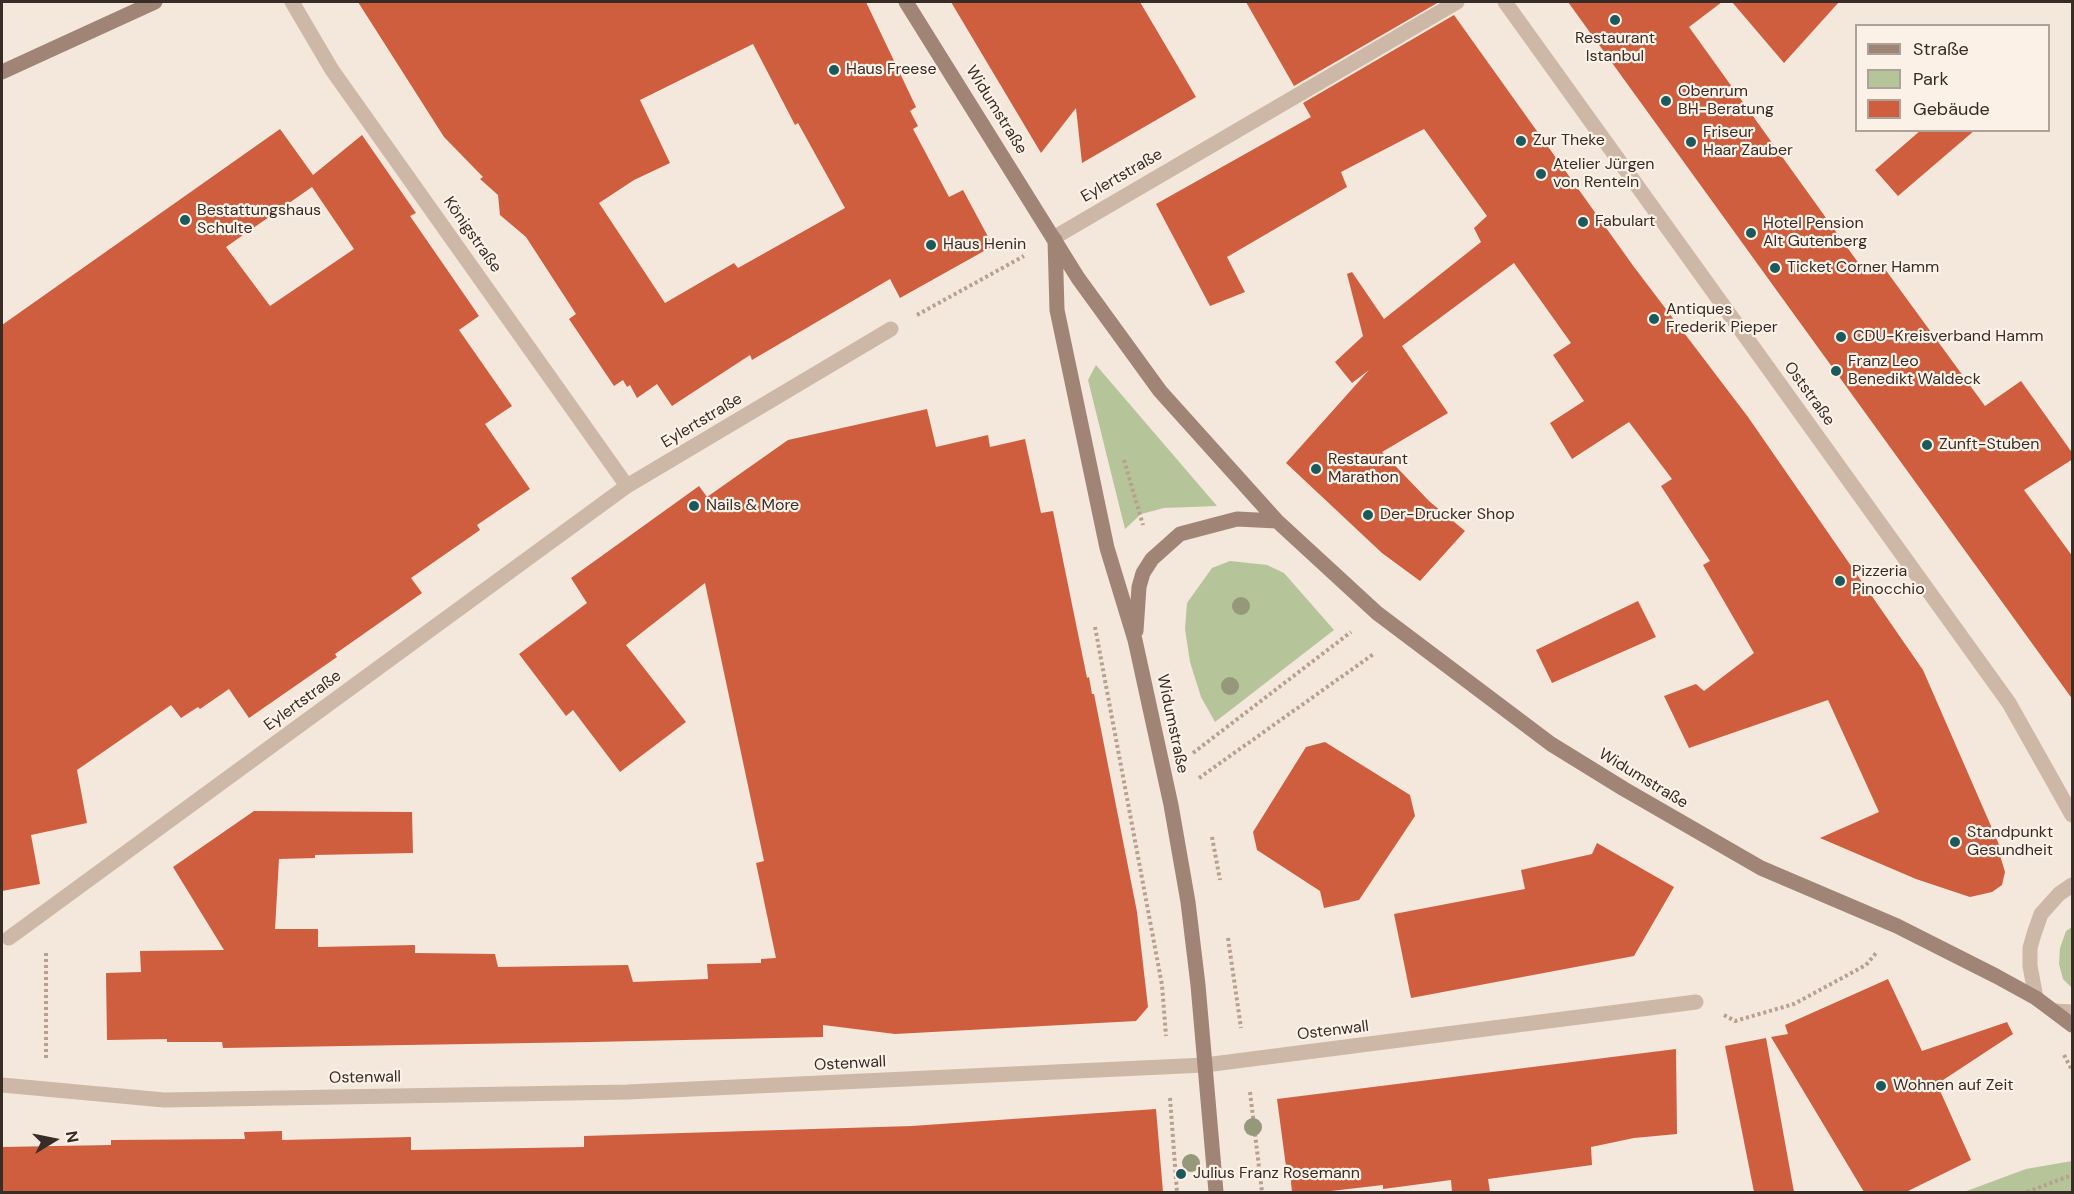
<!DOCTYPE html>
<meta charset="utf-8">
<style>
body{margin:0}
#map{position:relative;width:2074px;height:1194px;overflow:hidden;background:#f4e7db;font-family:"DM Sans",sans-serif}
canvas{display:block}
.frame{position:absolute;inset:0;border:3px solid #382c27;pointer-events:none}
.legend{position:absolute;left:1855px;top:24px;width:195px;height:108px;box-sizing:border-box;background:#fbf1e7;border:2px solid #ada29a;margin:0;padding:8px 10px;list-style:none;font-size:18px;color:#382c27}
.legend li{display:flex;align-items:center;gap:12px;height:30px}
.legend b{width:30px;border:2px solid #ada29a}
.north{position:absolute;left:24px;top:1110px;width:60px;height:60px;-webkit-text-stroke:4px #fbf1e7;paint-order:stroke;rotate:80deg;font-size:16px;font-weight:700;line-height:24px;text-align:center;color:#382c27}
.north::after{content:'';display:block;margin:auto;width:21px;height:27px;background:#382c27;clip-path:polygon(50% 0,100% 100%,50% 72%,0 100%)}
</style>
<div id="map">
<canvas width="2074" height="1194"></canvas>
<div class="frame"></div>
<ul class="legend">
<li><b style="height:8px;background:#a08577"></b>Straße</li>
<li><b style="height:16px;background:#b6c499"></b>Park</li>
<li><b style="height:16px;background:#ce5e3e"></b>Gebäude</li>
</ul>
<div class="north">N</div>
</div>
<script>
const g = document.querySelector('canvas').getContext('2d');
g.lineJoin = 'round';
function fill(path, color) { g.fillStyle = color; g.fill(path, 'evenodd'); }
const poly = rows => new Path2D(rows.map(r => 'M' + r).join(''));
function stroke(path, color, width, dash) { g.strokeStyle = color; g.lineWidth = width; g.lineCap = dash ? 'butt' : 'round'; g.setLineDash(dash || []); g.stroke(path); }
function write(font, color, halo, rows, align = 'center') {
  g.font = font + ' "DM Sans",sans-serif'; g.lineWidth = 4.5; g.setLineDash([]); g.textBaseline = 'middle'; g.strokeStyle = halo; g.fillStyle = color; for (const [text, x, y, turn = 0] of rows) {
    g.save(); g.translate(x, y); g.rotate((+turn || 0) * Math.PI / 180); g.textAlign = isNaN(turn) ? turn : align; if (halo) g.strokeText(text, 0, 0); g.fillText(text, 0, 0); g.restore();
  }
}
const green = poly([
 [1096,365,1217,506,1164,508,1141,514,1125,529,1088,380],
 [1230,561,1267,565,1284,573,1334,630,1215,722,1201,697,1190,662,1185,629,1187,603,1212,568],
 [2072,927,2072,988,2063,979,2059,964,2060,948,2066,931],
 [2072,1161,2072,1192,1964,1192,2026,1169]
]);
const building = poly([
 [358,2,866,2,916,107,910,111,918,126,913,129,949,197,963,190,993,246,900,298,890,279,752,360,750,355,672,406,657,384,637,398,630,385,627,387,623,380,614,386,569,319,576,314,526,237,500,215,498,195,480,179,483,177,444,137],
 [753,44,795,125,798,123,845,208,738,268,734,263,665,303,599,203,634,180,670,163,640,100],
 [951,2,1140,2,1196,97,1082,163,1076,108,1041,153],
 [1246,2,1439,2,1294,86],
 [1568,2,1722,2,1689,27,1867,275,1882,265,1985,406,2021,381,2073,454,2073,459,2024,490,2073,557,2073,700],
 [1732,2,1839,2,1784,63],
 [1454,15,1634,267,1748,417,1923,670,2001,849,1999,852,2005,872,2002,885,1992,892,1970,897,1916,879,1820,838,1879,812,1828,700,1689,748,1664,696,1696,684,1704,691,1754,653,1703,565,1710,561,1661,486,1672,479,1629,422,1572,459,1550,423,1584,401,1553,355,1571,343,1514,263,1402,346,1448,413,1382,452,1429,501,1465,531,1420,581,1382,553,1286,463,1369,370,1352,383,1335,362,1363,336,1347,274,1352,272,1384,319,1481,242,1474,228,1487,216,1424,129,1341,172,1347,187,1227,257,1245,292,1210,306,1156,204,1311,117,1303,103],
 [280,129,313,175,362,135,416,213,410,216,479,316,459,330,512,406,485,424,530,489,477,525,480,530,411,578,422,593,335,654,337,657,249,718,229,689,200,709,198,707,181,718,171,705,77,770,87,823,31,835,40,884,2,891,2,325],
 [312,187,354,249,270,306,226,247],
 [1921,130,1975,130,1898,196,1875,170],
 [927,409,936,447,988,435,990,447,1025,439,1041,513,1053,511,1087,678,1089,677,1092,694,1094,694,1137,912,1148,1007,1136,1021,895,1034,823,1025,823,1037,592,1042,223,1048,222,1042,167,1042,167,1039,107,1040,106,973,141,972,140,951,224,950,173,867,254,811,412,812,413,853,315,855,315,858,279,859,275,929,318,929,318,947,415,945,415,953,495,954,498,967,628,965,633,982,708,979,707,964,761,963,761,959,776,958,756,863,764,861,705,583,626,645,686,722,620,772,573,710,566,716,519,654,587,603,571,578,699,486,707,497,788,440],
 [1638,601,1656,637,1552,683,1536,650],
 [1325,742,1410,795,1415,816,1359,900,1324,908,1320,891,1257,850,1253,832,1306,747],
 [1597,843,1674,887,1634,956,1411,998,1394,914,1525,889,1521,870,1592,854],
 [1888,979,1922,1051,2007,1022,2013,1034,1937,1084,1971,1160,1906,1192,1864,1192,1771,1037,1788,1034,1785,1025],
 [1766,1038,1794,1192,1754,1192,1725,1046],
 [1676,1049,1677,1134,1634,1138,1591,1147,1592,1165,1488,1179,1490,1192,1452,1192,1451,1180,1383,1189,1383,1185,1322,1192,1292,1192,1290,1173,1287,1174,1277,1099],
 [1156,1109,1163,1192,2,1192,2,1147,111,1145,111,1140,245,1139,244,1132,282,1131,282,1140,411,1137,411,1150,584,1147,584,1136,912,1126]
]);
const path = poly([
 [917,315,1024,256],
 [1124,460,1143,525],
 [1095,627,1162,985,1166,1036],
 [1193,753,1351,632],
 [1199,778,1375,653],
 [1212,837,1220,880],
 [1228,938,1241,1028],
 [1724,1015,1735,1021,1794,1004,1866,965,1877,952],
 [2064,1055,2072,1070],
 [46,1058,46,952],
 [1250,1092,1262,1192],
 [1170,1098,1177,1192],
 [2027,1192,2072,1175]
]);
const street = poly([
 [292,2,332,70,627,486],
 [1505,2,2009,703,2072,815],
 [1055,237,1457,2],
 [9,938,627,486,891,329],
 [2036,998,2030,966,2030,948,2034,934,2041,914,2059,894,2072,885],
 [2055,1011,2072,1012],
 [2,1085,164,1100,628,1092,1205,1065,1696,1002]
]);
const secondary = poly([
 [906,2,1078,278,1160,391,1277,521,1377,613,1551,744,1624,789,1761,868,1897,926,1996,976,2036,998,2072,1025],
 [2,72,155,2],
 [1055,240,1057,310,1107,548,1135,640,1171,805,1188,902,1198,985,1216,1192],
 [1136,631,1139,587,1143,573,1152,559,1180,534,1237,519,1277,521]
]);
const trees = [
 [1241,606],
 [1230,686],
 [1253,1127],
 [1191,1163]
];
const markers = [
 [1615,20,6,"#1a5a5c"],
 [834,70,6,"#1a5a5c"],
 [1666,101,6,"#1a5a5c"],
 [1521,141,6,"#1a5a5c"],
 [1691,142,6,"#1a5a5c"],
 [1541,174,6,"#1a5a5c"],
 [185,220,6,"#1a5a5c"],
 [1583,222,6,"#1a5a5c"],
 [1751,233,6,"#1a5a5c"],
 [931,245,6,"#1a5a5c"],
 [1775,268,6,"#1a5a5c"],
 [1654,319,6,"#1a5a5c"],
 [1841,337,6,"#1a5a5c"],
 [1836,371,6,"#1a5a5c"],
 [1927,445,6,"#1a5a5c"],
 [1316,469,6,"#1a5a5c"],
 [694,506,6,"#1a5a5c"],
 [1368,515,6,"#1a5a5c"],
 [1840,581,6,"#1a5a5c"],
 [1955,842,6,"#1a5a5c"],
 [1881,1086,6,"#1a5a5c"],
 [1181,1174,6,"#1a5a5c"]
];
const poiNames = [
 ["Restaurant",1615,39,"center"],
 ["Istanbul",1615,57,"center"],
 ["Haus Freese",846,70],
 ["Obenrum",1678,92],
 ["BH-Beratung",1678,110],
 ["Friseur",1703,133],
 ["Haar Zauber",1703,151],
 ["Zur Theke",1533,141],
 ["Atelier Jürgen",1553,165],
 ["von Renteln",1553,183],
 ["Bestattungshaus",197,211],
 ["Schulte",197,229],
 ["Fabulart",1595,222],
 ["Hotel Pension",1763,224],
 ["Alt Gutenberg",1763,242],
 ["Haus Henin",943,245],
 ["Ticket Corner Hamm",1787,268],
 ["Antiques",1666,310],
 ["Frederik Pieper",1666,328],
 ["CDU-Kreisverband Hamm",1853,337],
 ["Franz Leo",1848,362],
 ["Benedikt Waldeck",1848,380],
 ["Zunft-Stuben",1939,445],
 ["Restaurant",1328,460],
 ["Marathon",1328,478],
 ["Nails & More",706,506],
 ["Der-Drucker Shop",1380,515],
 ["Pizzeria",1852,572],
 ["Pinocchio",1852,590],
 ["Standpunkt",1967,833],
 ["Gesundheit",1967,851],
 ["Wohnen auf Zeit",1893,1086],
 ["Julius Franz Rosemann",1193,1174]
];
const streetNames = [
 ["Widumstraße",996,110,58],
 ["Eylertstraße",1122,176,-30],
 ["Königstraße",472,235,55],
 ["Oststraße",1809,394,54],
 ["Eylertstraße",702,421,-31],
 ["Eylertstraße",303,701,-36],
 ["Widumstraße",1172,724,78],
 ["Widumstraße",1643,779,31],
 ["Ostenwall",1333,1031,-7],
 ["Ostenwall",850,1064,-3],
 ["Ostenwall",365,1078,-1]
];
fill(green, '#b6c499');
fill(building, '#ce5e3e');
stroke(path, '#b8a090', 4, [3, 3]);
stroke(street, '#cdb7a6', 15);
stroke(secondary, '#a08577', 15);
g.fillStyle = '#959879';
for (const [x, y] of trees) { g.beginPath(); g.arc(x, y, 9, 0, 2 * Math.PI); g.fill(); }
for (const [x, y, r, color] of markers) { const dot = new Path2D(); dot.arc(x, y, r, 0, 2 * Math.PI); g.fillStyle = color; g.fill(dot); stroke(dot, '#fbf1e7', 2); }
write('16px', '#382c27', '#fbf1e7', poiNames, 'left');
write('16px', '#382c27', '#fbf1e7', streetNames);
</script>
